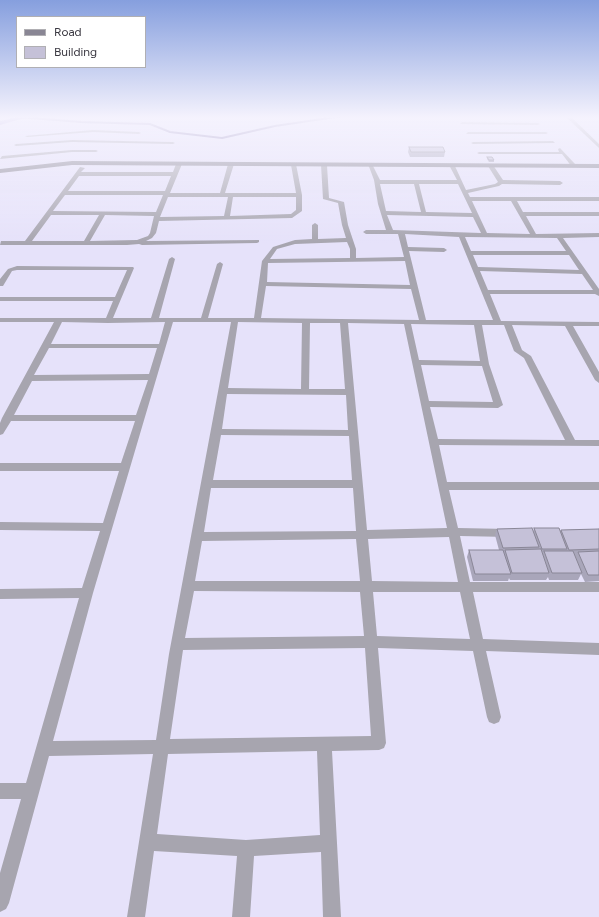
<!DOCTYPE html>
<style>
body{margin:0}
#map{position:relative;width:599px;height:917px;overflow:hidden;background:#e6e2fa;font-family:Figtree,sans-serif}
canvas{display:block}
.legend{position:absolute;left:16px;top:16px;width:130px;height:52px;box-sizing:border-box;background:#fff;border:1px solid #b0afb3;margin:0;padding:5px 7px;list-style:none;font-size:12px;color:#3a3841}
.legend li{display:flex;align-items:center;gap:8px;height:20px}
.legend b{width:20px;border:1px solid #b0afb3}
</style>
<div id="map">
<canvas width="599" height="917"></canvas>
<ul class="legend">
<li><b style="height:5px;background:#898694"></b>Road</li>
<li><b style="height:11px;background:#c5c1d8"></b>Building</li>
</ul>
</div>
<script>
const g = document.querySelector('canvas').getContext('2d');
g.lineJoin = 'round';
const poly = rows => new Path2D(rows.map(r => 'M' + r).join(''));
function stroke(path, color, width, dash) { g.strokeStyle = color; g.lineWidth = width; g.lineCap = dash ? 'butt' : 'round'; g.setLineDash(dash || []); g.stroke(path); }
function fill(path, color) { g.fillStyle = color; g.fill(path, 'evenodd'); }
const stream = poly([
 [18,117,81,122,150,124,170,132,222,138,275,126,342,116]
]);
const canal = poly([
 [23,116,31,116,0,125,0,121,23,116]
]);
const street = poly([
 [565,116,599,116,599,117,571,117,599,144,599,148,565,116],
 [462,122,538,123,540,124,538,125,460,124,462,122],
 [93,130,139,132,141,133,139,134,93,132,27,137,25,136,93,130],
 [468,132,546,132,548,133,546,134,466,134,468,132],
 [72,140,173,142,175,143,173,144,72,142,16,146,14,145,16,144,72,140],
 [553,141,555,143,473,144,471,143,473,142,553,141],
 [560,148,576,165,576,167,572,167,562,154,479,154,477,153,479,152,559,152,558,149,560,148],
 [72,150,96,150,98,151,96,152,72,152,0,159,2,156,72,150],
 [179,162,182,164,170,193,220,193,228,164,231,162,234,164,225,193,296,193,291,165,296,164,302,195,302,211,292,218,159,221,156,233,152,238,146,241,259,240,259,242,257,243,142,245,139,244,127,245,0,245,1,241,25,241,80,167,85,168,81,172,173,172,176,164,179,162],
 [79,176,171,176,165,191,68,191,79,176],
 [65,195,163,195,156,212,53,211,65,195],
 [168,197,228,197,224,216,160,217,168,197],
 [233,197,296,197,296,210,291,214,230,216,233,197],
 [51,215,99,215,84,241,32,241,51,215],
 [105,215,154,216,150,233,148,236,137,240,90,241,105,215],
 [324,163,327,165,329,198,344,202,348,225,356,249,356,258,404,257,398,234,366,234,363,232,366,230,386,230,378,204,374,180,368,164,372,164,380,180,457,180,449,165,454,164,466,190,495,184,498,182,488,166,491,164,493,165,503,180,560,181,563,183,560,185,502,184,499,186,468,193,470,197,599,197,599,201,517,201,523,212,599,212,599,216,526,216,536,234,599,233,599,237,563,238,599,289,599,296,595,294,490,294,501,321,599,322,599,326,573,326,599,372,599,383,595,380,565,326,512,325,522,350,531,356,575,440,599,440,599,446,439,445,447,482,599,482,599,490,449,490,458,528,509,529,513,530,515,533,513,536,509,537,460,536,470,582,599,582,599,592,473,592,483,639,599,643,599,655,486,651,501,717,499,722,494,724,489,722,487,717,473,651,378,648,386,743,384,748,379,750,332,751,341,917,323,917,321,852,254,856,250,917,232,917,237,856,154,851,145,917,127,917,153,754,49,756,9,903,6,909,0,912,0,873,21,799,0,799,0,783,26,783,79,598,0,599,0,589,82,588,100,531,0,530,0,522,103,523,119,471,0,471,0,463,121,463,135,421,11,421,3,434,0,435,0,423,2,418,54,322,0,322,0,318,106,318,113,301,0,301,0,297,115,297,127,270,17,270,12,271,3,286,0,286,0,279,8,269,17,266,133,267,134,268,113,318,151,318,169,259,172,257,175,259,159,318,201,318,217,264,220,262,223,264,208,318,254,318,262,261,273,247,295,240,312,239,312,225,315,223,318,225,318,239,346,238,342,225,338,203,323,199,321,165,324,163],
 [380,184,414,184,421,212,386,211,380,184],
 [419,184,458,184,472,213,426,212,419,184],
 [472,201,511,201,530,234,487,233,472,201],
 [387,215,473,217,481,233,393,230,387,215],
 [405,234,459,237,493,320,426,320,409,251,444,252,447,250,444,248,408,247,405,234],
 [465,237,557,238,566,251,471,251,465,237],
 [347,242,350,249,350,258,270,259,277,249,295,244,347,242],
 [473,255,569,255,579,270,478,267,473,255],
 [405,261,410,285,267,282,268,263,405,261],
 [480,271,582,274,593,290,488,290,480,271],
 [266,286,411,289,419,320,261,318,266,286],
 [62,322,108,323,165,322,159,344,51,344,62,322],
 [173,322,231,322,169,654,156,740,53,741,93,593,173,322],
 [238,322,302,323,301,389,228,388,238,322],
 [310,323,340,323,345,389,309,389,310,323],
 [348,323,404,324,447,528,367,530,348,323],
 [411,324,474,325,480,361,419,360,411,324],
 [482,325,504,325,514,351,524,358,565,440,438,439,430,407,498,408,503,405,489,364,482,325],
 [49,348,157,348,149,374,34,375,49,348],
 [421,365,482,366,493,402,429,401,421,365],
 [148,380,136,415,14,415,32,381,148,380],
 [227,394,346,395,348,430,222,429,227,394],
 [221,435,349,436,352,480,213,480,221,435],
 [211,488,353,488,356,531,204,532,211,488],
 [449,537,458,582,372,581,368,539,449,537],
 [356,539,360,581,195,581,202,541,356,539],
 [194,591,360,592,364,636,185,638,194,591],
 [373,592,460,592,470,639,377,636,373,592],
 [365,648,371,736,170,739,183,650,365,648],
 [317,751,320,835,246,840,157,834,168,754,317,751]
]);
const secondary = poly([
 [72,161,599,164,599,168,72,165,0,173,0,169,72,161]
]);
const wall = poly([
 [409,147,445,152,444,157,410,157,408,152],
 [487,157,494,160,494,162,489,162,487,159],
 [534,528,560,531,561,530,599,529,599,581,585,582,581,574,578,580,549,580,548,577,546,580,510,580,509,578,508,581,473,581,467,557,469,550,499,550,495,535,497,529,533,532]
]);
const building = poly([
 [409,147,443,147,445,152,411,152,409,147],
 [487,157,492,157,494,160,489,160,487,157],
 [532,528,539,547,503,548,497,529,532,528],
 [534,528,559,528,567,549,542,549,534,528],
 [599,529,599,549,569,550,561,530,599,529],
 [541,549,549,573,512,573,505,550,541,549],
 [469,550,503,550,511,574,475,574,469,550],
 [544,551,573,551,582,573,552,573,544,551],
 [599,551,599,575,588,575,578,552,599,551]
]);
stroke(stream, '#786aa5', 2);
fill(canal, '#937fd0');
fill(street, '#a7a5af');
fill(secondary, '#898694');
fill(wall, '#a9a6ba');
fill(building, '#c5c1d8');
stroke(building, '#8a8797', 1);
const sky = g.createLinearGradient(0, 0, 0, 244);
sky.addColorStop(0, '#869fde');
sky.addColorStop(0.48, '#f4f2fd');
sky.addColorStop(1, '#f4f2fd00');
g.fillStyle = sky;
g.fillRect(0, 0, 599, 244);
</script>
